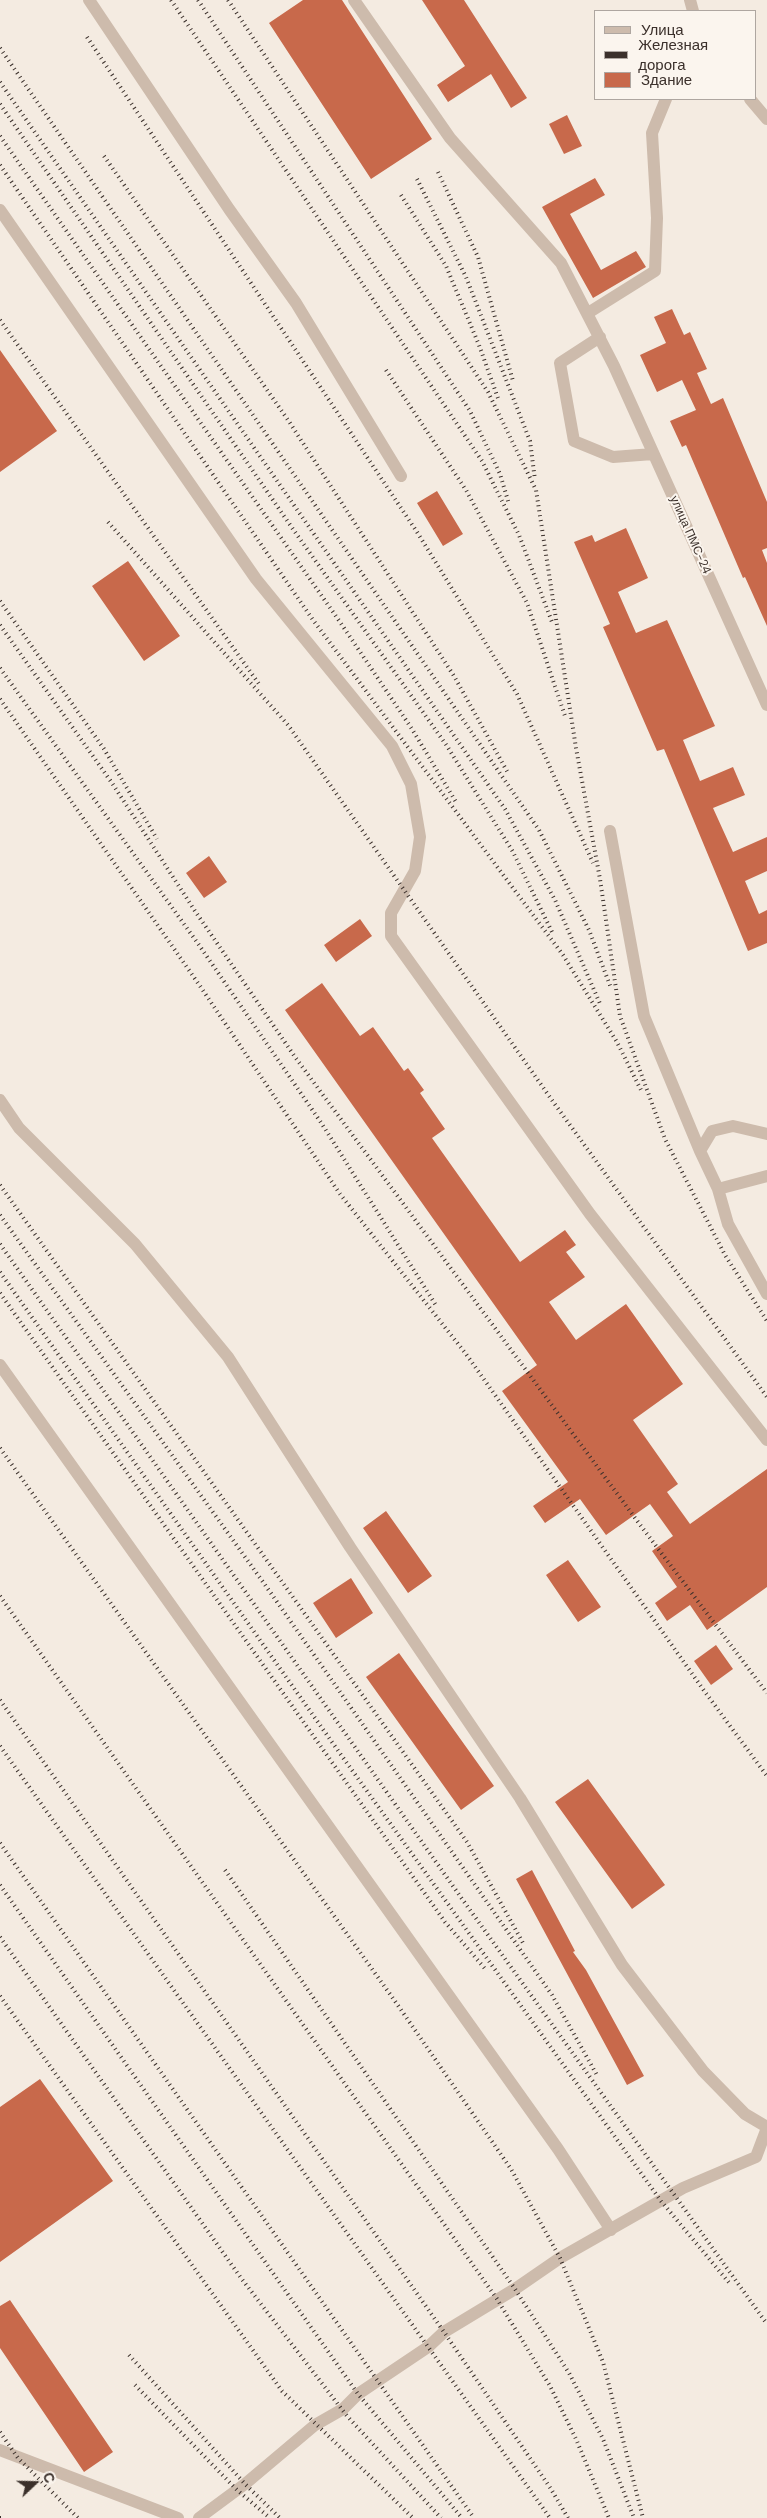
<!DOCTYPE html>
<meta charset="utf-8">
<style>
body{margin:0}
#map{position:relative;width:767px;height:2518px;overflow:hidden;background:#f4ebe1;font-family:"DM Sans",sans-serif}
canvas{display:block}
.legend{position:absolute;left:594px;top:10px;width:162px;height:90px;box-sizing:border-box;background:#fbf5ee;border:1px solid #aea6a0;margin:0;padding:6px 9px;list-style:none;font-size:15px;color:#3b302b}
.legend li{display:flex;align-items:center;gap:10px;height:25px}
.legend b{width:25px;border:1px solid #aea6a0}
.north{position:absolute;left:10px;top:2458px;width:50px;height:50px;-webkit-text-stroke:4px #fbf5ee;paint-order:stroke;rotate:69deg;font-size:14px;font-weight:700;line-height:20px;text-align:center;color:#3b302b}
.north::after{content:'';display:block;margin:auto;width:18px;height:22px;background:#3b302b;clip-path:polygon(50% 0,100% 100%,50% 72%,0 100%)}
</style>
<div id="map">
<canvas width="767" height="2518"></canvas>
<ul class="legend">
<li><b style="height:6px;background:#cdbbac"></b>Улица</li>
<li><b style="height:6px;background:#3b302b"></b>Железная дорога</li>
<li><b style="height:14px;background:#c8694b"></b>Здание</li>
</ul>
<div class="north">С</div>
</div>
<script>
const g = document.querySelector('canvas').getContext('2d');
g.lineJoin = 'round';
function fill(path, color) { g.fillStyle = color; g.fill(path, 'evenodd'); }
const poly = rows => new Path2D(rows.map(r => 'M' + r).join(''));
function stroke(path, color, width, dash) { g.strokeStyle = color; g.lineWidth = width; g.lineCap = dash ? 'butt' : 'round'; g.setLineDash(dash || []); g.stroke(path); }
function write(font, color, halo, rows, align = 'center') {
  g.font = font + ' "DM Sans",sans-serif'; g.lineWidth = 4; g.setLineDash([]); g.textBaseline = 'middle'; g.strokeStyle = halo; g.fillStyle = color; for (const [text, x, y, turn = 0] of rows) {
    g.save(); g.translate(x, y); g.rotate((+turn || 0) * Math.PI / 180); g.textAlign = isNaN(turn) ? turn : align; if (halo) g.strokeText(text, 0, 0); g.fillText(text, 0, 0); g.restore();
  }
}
const building = poly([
 [303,0,342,0,432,139,371,179,269,23],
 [422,0,464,0,527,98,511,108,491,74,448,102,437,85,465,66],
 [567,115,582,146,564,154,549,124],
 [595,178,605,195,570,214,601,270,636,251,646,267,593,298,542,207],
 [672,309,684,335,690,332,707,369,697,373,711,404,723,398,767,502,767,548,762,550,767,563,767,626,745,577,743,578,686,445,682,447,670,421,696,410,682,380,657,392,640,355,666,343,654,317],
 [0,350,57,431,0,472],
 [437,491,463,534,443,546,417,503],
 [626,528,648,578,618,592,636,633,667,620,715,726,683,740,700,781,733,767,745,795,713,808,733,852,767,837,767,871,745,881,759,914,767,910,767,943,748,951,664,749,657,751,603,627,610,624,574,542,592,535,595,542],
 [128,561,180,636,144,661,92,586],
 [209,856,227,882,204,898,186,873],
 [360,919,372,936,336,962,324,945],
 [322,983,360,1036,373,1027,404,1071,408,1068,424,1090,420,1093,445,1129,432,1138,520,1262,565,1230,576,1245,566,1252,585,1277,549,1302,576,1340,626,1304,683,1384,633,1420,678,1484,667,1492,690,1524,767,1469,767,1587,707,1630,690,1605,667,1621,655,1603,677,1587,652,1551,673,1536,650,1504,606,1535,580,1499,545,1523,533,1506,568,1482,502,1391,537,1365,285,1010],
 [386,1511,432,1576,408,1593,363,1528],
 [568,1560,601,1607,578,1622,546,1575],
 [351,1578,373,1613,336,1638,313,1603],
 [716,1645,733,1669,711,1685,694,1661],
 [399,1653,494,1786,461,1810,366,1677],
 [588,1779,665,1885,632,1909,555,1802],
 [532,1870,575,1951,573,1952,586,1970,644,2076,627,2085,516,1879],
 [40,2079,113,2181,0,2262,0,2107],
 [10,2300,113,2452,84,2472,0,2348,0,2306]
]);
const minor = poly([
 [89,0,229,209,296,303,401,476],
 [354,0,450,138,561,263,614,366,767,705],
 [690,0,693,11],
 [750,99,767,119],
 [0,210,256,579,392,746,411,784,420,837,415,871,391,913,391,936,590,1214,767,1440],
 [588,313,655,271,657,218,652,133,666,99],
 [600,337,560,363,574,441,613,457,653,454],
 [610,831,644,1016,700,1151],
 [0,1100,19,1128,135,1244,228,1357,350,1547,520,1798,622,1965,703,2071,745,2114,767,2127],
 [767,1134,733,1126,712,1131,700,1151,718,1189,728,1224,767,1294],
 [718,1189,767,1176],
 [0,1365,558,2149,611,2230],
 [0,2450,178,2518],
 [199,2518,245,2484,315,2425,343,2409,358,2394,428,2347,444,2332,515,2289,560,2258,683,2188,756,2157,767,2128]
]);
const rail = poly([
 [171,0,482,461,519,535,552,622],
 [198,0,470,411,500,474,509,504],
 [228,0,488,392,536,490,576,748,600,879,620,1016,665,1139,725,1255,767,1321],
 [87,37,417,532,517,694,593,863],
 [0,48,539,830,589,930,611,988],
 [0,82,505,809,555,900,601,1006],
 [0,104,295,532,447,746,513,852,552,932],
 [0,136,340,622,412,729,456,802],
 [104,156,288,420,454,676,508,773],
 [0,165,313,620,563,955,617,1042,641,1090],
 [438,172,478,257,513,381],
 [417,179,466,277,530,441,535,480],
 [401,195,446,266,479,345,499,401],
 [0,320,259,684],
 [386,370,466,490,527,603,566,719],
 [108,522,288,725,554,1103,767,1397],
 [0,601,104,749,157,839],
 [0,625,112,783,195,911,295,1057,641,1526,767,1693],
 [0,668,199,945,322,1124,437,1307],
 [0,699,200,986,340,1194,466,1354,705,1692,767,1776],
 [0,1185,467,1842,523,1943],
 [0,1215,268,1589,552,1995,598,2077],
 [0,1244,460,1896,767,2324],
 [0,1272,339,1752,661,2201,731,2285],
 [0,1293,445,1922,487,1971],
 [0,1448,397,2004,511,2169,560,2258,603,2362,643,2518],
 [0,1596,497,2299,550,2386,576,2439,609,2518],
 [0,1700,444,2332,551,2489,568,2518],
 [0,1746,550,2518],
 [0,1843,474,2518],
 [225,1870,515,2289,569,2373,603,2439,634,2518],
 [0,1885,358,2394,462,2518],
 [0,1937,241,2278,347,2416,441,2518],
 [0,1996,282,2391,413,2518],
 [129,2355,245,2484,280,2518],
 [135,2385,237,2490,270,2518],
 [0,2432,18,2458,78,2518],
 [0,2518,1,2518]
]);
const streetNames = [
 ["улица ПМС-24",690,535,66]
];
fill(building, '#c8694b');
stroke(minor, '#cdbbac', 12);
stroke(rail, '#3b302b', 4, [1, 4]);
write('12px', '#3b302b', '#fbf5ee', streetNames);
</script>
